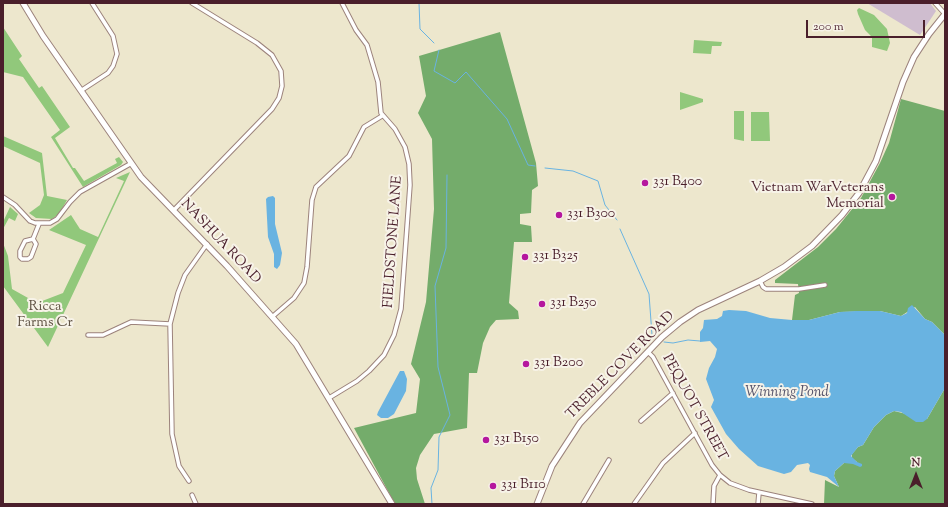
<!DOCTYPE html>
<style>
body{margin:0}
#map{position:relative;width:948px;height:507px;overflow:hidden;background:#ede7cd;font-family:"Sorts Mill Goudy",serif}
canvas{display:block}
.frame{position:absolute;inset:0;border:4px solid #4a1f2b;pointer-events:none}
.north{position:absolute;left:896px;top:455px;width:40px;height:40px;-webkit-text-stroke:3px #f7f3e8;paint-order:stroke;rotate:0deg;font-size:11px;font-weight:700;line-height:16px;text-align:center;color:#4a1f2b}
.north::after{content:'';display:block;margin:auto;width:14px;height:18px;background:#4a1f2b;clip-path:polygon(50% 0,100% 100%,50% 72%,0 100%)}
.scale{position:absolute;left:806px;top:20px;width:119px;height:18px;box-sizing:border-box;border:2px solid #4a1f2b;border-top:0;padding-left:5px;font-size:12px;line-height:14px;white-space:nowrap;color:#4a1f2b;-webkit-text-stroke:3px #f7f3e8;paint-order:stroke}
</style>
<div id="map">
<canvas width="948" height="507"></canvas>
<div class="frame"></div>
<div class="north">N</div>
<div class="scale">200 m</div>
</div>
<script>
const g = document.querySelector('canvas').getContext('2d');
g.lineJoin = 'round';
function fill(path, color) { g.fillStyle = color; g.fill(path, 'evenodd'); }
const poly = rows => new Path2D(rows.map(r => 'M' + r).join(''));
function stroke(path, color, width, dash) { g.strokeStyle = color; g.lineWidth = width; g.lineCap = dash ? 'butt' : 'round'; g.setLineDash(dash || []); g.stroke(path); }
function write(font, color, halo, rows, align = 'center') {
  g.font = font + ' "Sorts Mill Goudy",serif'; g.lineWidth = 4; g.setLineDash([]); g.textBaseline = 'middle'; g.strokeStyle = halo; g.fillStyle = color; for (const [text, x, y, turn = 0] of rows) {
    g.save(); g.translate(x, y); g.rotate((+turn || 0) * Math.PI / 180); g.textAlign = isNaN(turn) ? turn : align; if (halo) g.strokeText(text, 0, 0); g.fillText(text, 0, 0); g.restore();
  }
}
const industrial = poly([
 [867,3,930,3,936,11,920,35]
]);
const green = poly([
 [859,8,874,15,887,29,890,43,887,51,872,47,872,37,865,30,858,14,857,10],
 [3,27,22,56,19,59,39,88,42,86,70,127,55,138,73,168,75,168,84,181,117,163,115,159,119,157,123,162,121,165,83,187,51,137,60,130,23,77,3,72],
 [694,40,722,42,721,46,712,46,711,54,693,53],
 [680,92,703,99,703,102,680,110],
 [734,111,744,111,744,141,734,139],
 [751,112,769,112,770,141,751,141],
 [3,136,42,153,47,196,67,200,59,214,52,219,36,218,29,213,40,205,44,195,40,163,3,146],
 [130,172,48,347,3,286,3,243,8,256,12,289,37,303,63,293,86,245,49,230,71,215,80,229,98,237,124,181,116,178],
 [10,207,18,214,15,221,9,218,3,229,3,222]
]);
const forest = poly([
 [500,32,536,163,538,186,532,190,531,213,520,214,520,224,531,226,532,242,514,242,509,303,518,311,519,319,496,320,490,327,483,343,477,373,469,373,467,428,434,434,420,455,416,468,417,479,425,504,395,504,354,428,416,413,420,379,411,364,426,302,434,209,432,139,418,113,426,96,419,56],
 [901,99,945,111,945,335,932,322,925,319,915,307,901,316,880,311,840,312,809,320,792,320,795,295,799,293,798,284,775,283,775,280,818,247,836,229,861,198,880,163,889,143],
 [945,388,945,504,824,504,825,480,839,487,834,476,835,471,844,463,857,462,852,458,852,454,858,447,863,445,874,427,886,415,894,411,927,419]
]);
const water = poly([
 [273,196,275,198,275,224,282,253,280,265,277,269,274,267,274,254,268,237,266,199,268,197],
 [912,305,925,319,932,322,945,335,945,388,927,419,923,422,916,422,901,412,894,411,886,415,874,427,863,445,858,447,851,456,857,462,862,464,862,466,860,467,853,464,844,463,835,471,834,476,839,487,827,477,810,472,809,469,810,465,808,463,797,465,791,472,784,474,758,466,739,449,726,434,711,407,714,400,706,379,709,368,715,357,717,349,710,341,700,342,700,332,703,328,704,320,717,319,722,316,723,311,729,310,746,311,770,318,792,320,809,320,840,312,856,311,880,311,901,316,907,313,908,308],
 [400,371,404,371,407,379,406,391,394,414,388,418,381,418,377,415,378,412]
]);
const stream = poly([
 [419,3,420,29,434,43],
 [439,50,434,71,455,83,466,72,507,119,528,165,535,166],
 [545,168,573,171,598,181,605,205,617,220],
 [620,229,649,294,652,335,655,338],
 [664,342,673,343,688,340,700,341],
 [432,504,431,488,438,470,439,437,450,415,438,367,435,286,446,248,447,175]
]);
const street = poly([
 [935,3,945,14],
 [82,90,108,73,113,66,117,54,113,36,92,3],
 [3,197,15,205,30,221,35,223,50,223,57,219,70,202,80,192,130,164],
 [174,210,272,109,279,98,282,86,281,71,272,55,257,43,192,3],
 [33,239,36,244,31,257,28,259,22,259,20,257,20,251,25,241,33,239,39,224],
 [760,281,763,287,766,289,799,289,825,285],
 [272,317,294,298,304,283,307,267,312,200,316,187,349,156,364,127,382,116],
 [88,335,103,335,131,322,170,324],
 [648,352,653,357,712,465,720,475,730,483,749,490,812,504],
 [329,398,357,381,369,371,384,355,394,335,401,309,410,185,409,164,405,147,395,129,381,113,378,82,367,45,356,30,342,3],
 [641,421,673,393],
 [189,481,179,466,172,434,170,324,178,293,185,275,207,244],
 [192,495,196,504],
 [583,504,609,460],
 [634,504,663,463,695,433],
 [713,504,714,486,720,475],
 [758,504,759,493]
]);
const secondary = poly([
 [23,3,43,36,141,177,227,266,296,344,392,504],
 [537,504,552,466,580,423,662,337,680,322,698,310,760,281,784,267,812,246,842,215,859,193,876,161,903,82,914,57,929,34,945,14]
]);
const markers = [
 [645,183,4,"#b5179e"],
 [892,197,4,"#b5179e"],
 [559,215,4,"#b5179e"],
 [525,257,4,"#b5179e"],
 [542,304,4,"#b5179e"],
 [526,364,4,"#b5179e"],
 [486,440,4,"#b5179e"],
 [493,486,4,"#b5179e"]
];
const poiNames = [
 ["331 B400",653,183],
 ["Vietnam WarVeterans",884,189,"right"],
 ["Memorial",884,205,"right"],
 ["331 B300",567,215],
 ["331 B325",533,257],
 ["331 B250",550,304],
 ["331 B200",534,364],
 ["331 B150",494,440],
 ["331 B110",501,486]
];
const streetNames = [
 ["NASHUA ROAD",220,242,47],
 ["FIELDSTONE LANE",394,242,-86],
 ["TREBLE COVE ROAD",621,366,-45],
 ["PEQUOT STREET",694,408,61]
];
const parkNames = [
 ["Ricca",45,308],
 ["Farms Cr",45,324]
];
const waterNames = [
 ["Winning Pond",787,393]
];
fill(industrial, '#cfbdcf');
fill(green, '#91c87b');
fill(forest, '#74ac6b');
fill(water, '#69b3e1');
stroke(stream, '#69b3e1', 1);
stroke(street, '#9c837c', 5.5);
stroke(secondary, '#9c837c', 7);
stroke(street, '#fff', 3.5);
stroke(secondary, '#fff', 5);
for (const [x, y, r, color] of markers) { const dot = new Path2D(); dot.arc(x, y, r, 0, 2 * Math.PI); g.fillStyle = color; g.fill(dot); stroke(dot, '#f7f3e8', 1.5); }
write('14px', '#4a1f2b', '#f7f3e8', poiNames, 'left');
write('14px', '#4a1f2b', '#f7f3e8', streetNames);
write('14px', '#5f5243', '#f7f3e8', parkNames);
write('italic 15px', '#55536b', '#f7f3e8', waterNames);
</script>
